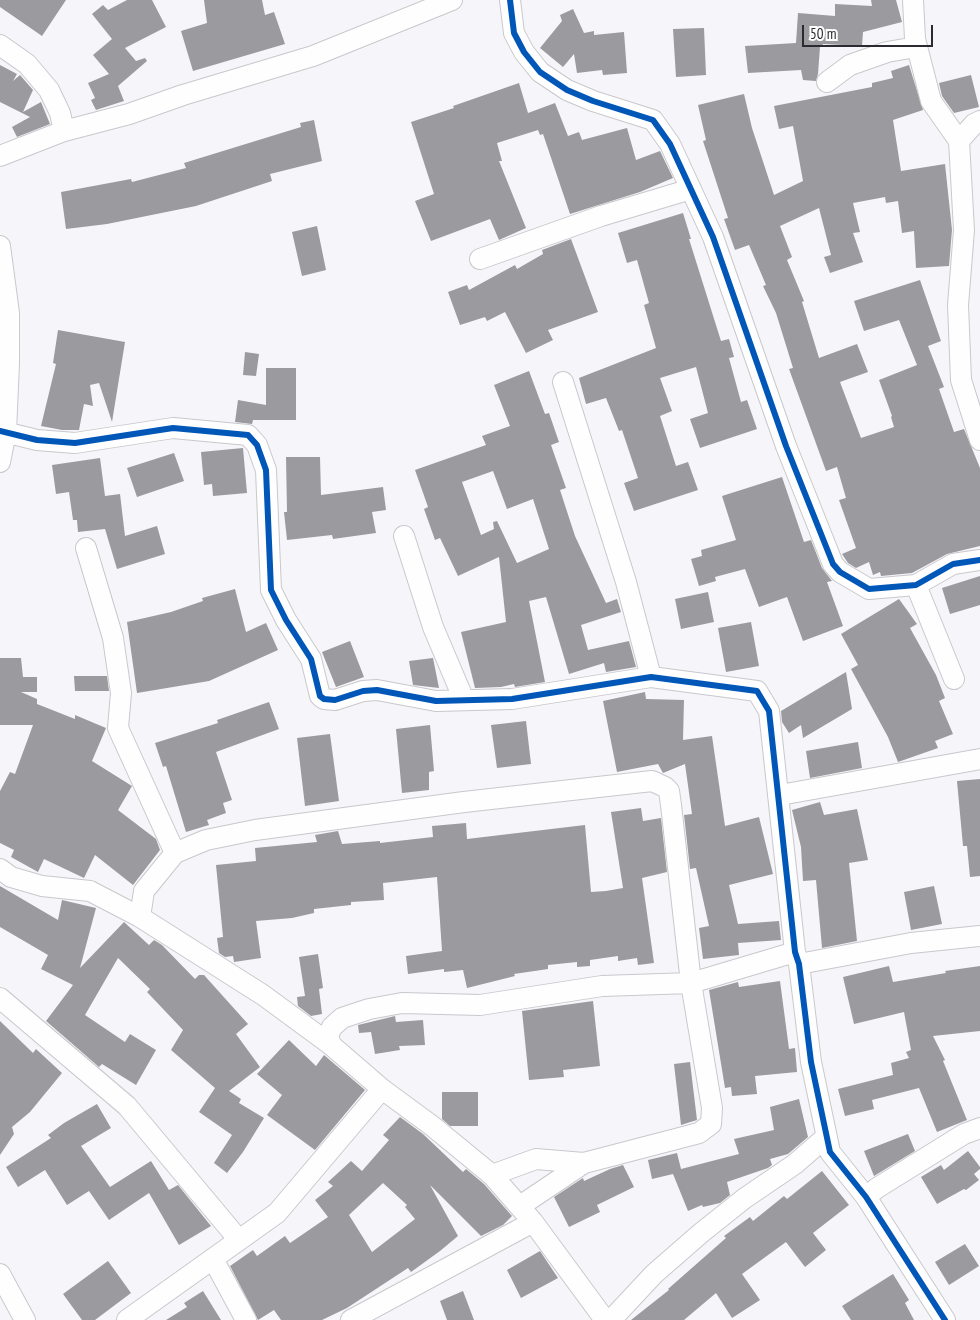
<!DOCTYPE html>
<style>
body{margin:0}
#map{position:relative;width:980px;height:1320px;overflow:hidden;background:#f6f6fa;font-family:"PT Sans Narrow",sans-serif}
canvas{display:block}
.scale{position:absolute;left:802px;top:25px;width:131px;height:22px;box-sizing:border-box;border:2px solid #2a2b32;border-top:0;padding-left:6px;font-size:15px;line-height:18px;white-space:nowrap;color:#2a2b32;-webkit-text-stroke:4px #fff;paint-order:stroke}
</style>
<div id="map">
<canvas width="980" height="1320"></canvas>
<div class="scale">50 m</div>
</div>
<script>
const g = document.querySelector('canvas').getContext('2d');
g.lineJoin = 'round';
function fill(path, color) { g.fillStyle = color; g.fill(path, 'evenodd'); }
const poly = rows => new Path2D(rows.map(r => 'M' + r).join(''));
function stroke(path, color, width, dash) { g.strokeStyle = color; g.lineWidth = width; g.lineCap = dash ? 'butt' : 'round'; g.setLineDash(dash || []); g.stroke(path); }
const building = poly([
 [0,0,66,0,42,36,0,7],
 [127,0,152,0,166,27,125,48,136,61,145,58,147,61,118,86,124,101,96,110,91,100,95,98,88,83,109,74,93,55,112,39,92,14,103,5,108,10],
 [204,0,262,0,265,15,274,12,285,44,193,71,181,31,207,23],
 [871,0,896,0,902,22,863,32,862,46,823,44,822,47,820,47,818,74,816,81,803,80,801,70,748,73,745,46,796,43,798,13,835,16,835,4,872,6],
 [573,9,584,33,594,31,594,35,624,32,627,73,603,75,602,70,577,73,574,54,563,67,540,48,562,21,560,15],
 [704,28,706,75,676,77,673,29],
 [0,65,17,74,13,81,20,75,33,90,23,112,41,102,50,124,17,137,12,127,30,117,0,102],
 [909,65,923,110,893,120,901,171,945,164,952,230,949,266,916,268,914,231,902,233,898,201,886,203,885,197,853,203,860,232,853,233,863,262,830,273,824,257,831,255,819,208,780,226,792,257,787,260,804,301,802,302,819,358,857,344,868,372,840,382,861,438,894,427,891,417,892,416,879,380,917,365,899,320,864,331,854,301,920,280,941,341,928,346,944,387,939,389,954,432,964,429,980,468,980,546,947,554,912,573,881,576,880,572,873,575,869,562,856,568,848,563,842,554,856,548,839,500,846,498,837,467,826,471,789,369,793,368,776,313,763,286,766,285,749,245,735,250,724,219,728,218,703,141,706,140,698,105,744,94,752,128,774,195,803,181,793,126,779,129,774,106,872,87,872,83,893,78,891,71],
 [971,75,979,107,954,113,942,96,939,83],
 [519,83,528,113,555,103,568,136,579,132,582,140,627,128,636,160,660,151,673,178,640,192,570,214,543,134,540,135,538,130,497,143,502,161,499,161,526,228,499,240,490,219,431,241,415,201,434,194,411,122,454,108,453,106],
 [314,120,322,161,270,174,272,181,196,206,107,224,66,229,61,192,131,179,132,182,186,168,184,163,301,127,300,123],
 [683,213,691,239,689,239,721,341,729,339,734,357,729,358,741,402,747,400,757,429,700,448,690,419,708,413,696,367,660,378,672,411,660,416,676,466,688,462,698,490,634,511,624,483,638,478,622,430,619,431,606,398,586,404,579,378,656,348,644,305,649,303,637,260,627,263,618,233],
 [317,226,326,270,302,276,292,232],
 [571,239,598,312,548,330,553,340,526,353,505,312,487,321,485,317,460,325,448,292,467,285,469,290,515,265,517,269,543,254,542,250],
 [58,330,125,342,112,422,99,383,90,385,93,406,84,404,79,430,62,430,41,426,56,364,53,363],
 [245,352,259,354,256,376,243,375],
 [266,368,296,368,296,420,253,420,252,424,235,422,238,400,266,405],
 [529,371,545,414,549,413,559,442,551,445,566,488,560,490,575,536,606,603,617,599,621,612,581,625,588,650,629,641,636,667,606,672,604,663,569,674,546,597,529,601,545,682,515,687,514,684,501,687,475,688,461,632,506,622,499,557,458,576,440,538,435,540,424,509,428,507,415,470,486,445,482,436,510,426,494,385],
 [493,471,507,509,533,499,549,549,517,563,497,521,493,522,494,529,481,535,462,482],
 [243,448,247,493,213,496,212,484,204,485,201,452],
 [174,453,184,481,137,497,127,468],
 [286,457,320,457,321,495,383,487,386,510,372,512,376,533,333,539,332,535,287,540,284,512,287,512],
 [100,458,105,496,120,494,125,536,157,526,165,554,117,569,105,529,78,532,77,520,73,520,69,492,56,494,52,465],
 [782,477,804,542,811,540,822,568,832,581,827,582,843,626,803,641,787,597,759,607,745,569,715,577,716,581,699,586,691,559,702,556,701,550,736,540,722,496],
 [980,576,980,605,950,614,942,588],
 [235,589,246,632,266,623,278,650,209,681,137,693,127,622,171,612,203,601,202,598],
 [708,592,714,622,681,629,675,599],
 [899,599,917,624,910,628,936,675,945,698,939,701,953,734,935,741,938,748,898,762,888,737,851,669,858,665,841,634],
 [751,622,759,666,726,672,718,628],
 [350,641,364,677,336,687,322,652],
 [0,658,21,658,23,677,37,677,37,692,21,692,37,699,37,704,75,719,75,715,106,728,92,761,132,786,118,810,156,839,160,850,133,885,95,855,84,878,44,859,38,872,11,857,14,850,0,843,0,791,10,772,15,774,33,725,0,725],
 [433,658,439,688,413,685,409,661],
 [846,672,852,709,803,738,801,725,789,733,782,722,781,711],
 [74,676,107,676,109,691,75,691],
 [645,692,646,699,684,700,683,740,712,736,725,826,759,817,773,874,729,885,738,924,779,921,781,940,738,943,739,955,703,959,699,928,709,926,696,868,690,869,684,815,692,814,685,764,663,773,658,764,617,772,603,701],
 [269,702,279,729,216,752,232,800,223,803,226,813,207,820,209,825,186,832,166,766,163,767,155,743,218,723,217,720],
 [526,721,531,764,497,768,491,725],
 [430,725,434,771,429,772,429,790,402,793,396,729],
 [330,734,339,801,305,806,297,738],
 [858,742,862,768,810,778,806,751],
 [980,779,980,876,970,877,967,846,963,846,957,781],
 [820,802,824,815,857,809,868,860,849,863,857,941,822,948,816,880,803,881,801,847,792,810],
 [641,808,643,821,661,818,667,872,642,878,654,963,638,965,637,958,618,961,618,956,590,960,590,966,577,967,577,962,548,965,548,969,514,974,515,976,467,988,463,970,444,972,444,969,408,974,406,956,442,951,437,877,383,883,384,900,351,902,351,905,314,909,314,913,292,918,256,921,261,958,234,962,233,956,225,957,219,953,217,938,223,937,216,865,256,861,255,848,317,842,315,835,338,831,342,844,380,841,380,843,433,837,432,826,466,823,467,839,585,825,591,892,606,891,623,888,611,812],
 [0,886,58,920,62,900,96,908,80,968,124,922,149,945,154,940,162,945,195,979,199,975,204,975,248,1024,236,1034,260,1067,229,1091,241,1099,239,1103,264,1118,243,1152,227,1173,214,1163,232,1135,199,1112,215,1088,171,1050,183,1030,147,992,150,989,118,958,85,1015,125,1042,130,1034,156,1050,136,1085,102,1064,99,1067,46,1021,73,985,41,969,48,955,0,927],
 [934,886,942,924,911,930,904,892],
 [318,954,323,988,319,989,322,1014,311,1016,298,1006,297,997,305,996,299,957],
 [889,966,893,982,946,973,945,971,980,966,980,1031,933,1036,945,1060,943,1061,967,1120,937,1132,919,1088,872,1100,874,1109,845,1116,838,1089,893,1075,891,1063,909,1058,906,1052,911,1050,904,1012,854,1024,843,977],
 [780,981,789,1049,795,1048,797,1072,755,1076,757,1094,732,1096,731,1087,725,1088,709,990,738,982,739,987],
 [593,1001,600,1066,563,1070,564,1077,529,1080,522,1011],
 [395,1016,396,1022,423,1020,425,1045,399,1046,400,1050,375,1054,371,1032,359,1033,358,1025],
 [0,1021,33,1053,36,1049,62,1073,30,1112,12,1127,14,1134,0,1155],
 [289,1040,316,1066,324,1055,365,1090,315,1150,267,1115,282,1095,257,1074],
 [690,1062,697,1120,681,1125,674,1064],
 [442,1092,478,1092,478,1126,450,1126,442,1119],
 [799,1099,808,1137,788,1154,770,1159,772,1165,768,1168,727,1182,730,1195,720,1203,703,1207,702,1205,688,1211,673,1174,652,1179,648,1160,677,1153,681,1169,739,1154,734,1139,774,1130,770,1107],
 [97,1104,111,1128,81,1146,110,1187,151,1161,169,1190,178,1185,211,1226,179,1245,149,1193,109,1220,89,1191,67,1205,45,1170,18,1187,6,1167,51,1138,48,1135,64,1123],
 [400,1117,423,1134,463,1172,466,1169,484,1184,512,1216,503,1225,481,1236,430,1185,458,1236,440,1251,411,1272,408,1268,347,1308,322,1320,281,1320,274,1310,258,1320,230,1266,253,1250,257,1256,285,1236,290,1243,328,1217,315,1200,333,1186,328,1182,351,1161,362,1171,389,1140,383,1135],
 [383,1183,407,1205,405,1207,415,1219,372,1252,349,1215],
 [908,1134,915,1151,874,1176,864,1151],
 [968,1151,980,1167,980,1169,974,1174,979,1180,966,1190,964,1189,937,1204,921,1177,941,1165,944,1170],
 [623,1165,634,1187,597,1205,600,1212,569,1227,554,1197,583,1178,584,1181,610,1169],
 [822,1171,849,1205,813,1233,826,1250,805,1267,786,1242,742,1274,760,1300,732,1318,716,1293,684,1320,631,1320,669,1290,668,1289,726,1238,724,1236,750,1217,753,1221,784,1196,787,1199],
 [965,1244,979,1266,949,1285,935,1262],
 [540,1251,558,1278,521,1298,507,1270],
 [108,1261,131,1293,95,1320,82,1320,63,1294],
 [893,1274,909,1300,905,1303,914,1320,851,1320,842,1306],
 [203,1291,221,1320,166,1320,187,1307,184,1303],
 [463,1291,474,1320,447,1320,440,1301]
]);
const minor = poly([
 [510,0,514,33,524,52,540,72,567,90,593,101,653,120,670,144,713,237,786,446,833,564,840,572,869,589,916,585,953,564,980,560],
 [913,0,915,39,931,101,959,141,964,230,958,305,961,380,980,440],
 [0,45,27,64,49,90,60,113,64,131],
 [827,82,850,65,887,52,916,47],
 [959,141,974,124,980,121],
 [0,156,64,131,129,114,183,95,313,56,452,0],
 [0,246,9,313,9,363,6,432,0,462],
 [480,259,601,216,691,189],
 [563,382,626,582,651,677],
 [0,431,37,440,75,443,173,428,248,435,257,445,266,470,271,590,286,620,311,659,320,696,324,699,335,700,363,691,377,690,436,701,512,699,651,677,757,691,769,711,795,952,799,964,811,1062,830,1152,866,1197,945,1320],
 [404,536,433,627,464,700],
 [86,548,113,638,121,693,118,728,175,853],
 [916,585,954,679],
 [780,795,980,759],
 [0,869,11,877,42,886,90,891,140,917,263,995,331,1045,382,1089,431,1125,492,1175,533,1222,605,1320],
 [140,917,144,891,175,853,206,840,255,830,464,802,652,781,665,787,669,791,671,805,691,983,712,1108,711,1124,699,1133,584,1163,536,1159,492,1175],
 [799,964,911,943,980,936],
 [0,998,127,1106,239,1240],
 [331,1045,328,1036,332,1027,342,1018,369,1009,402,1003,480,1005,602,986,691,983,795,952],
 [866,1197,877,1188,964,1134,980,1128],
 [520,1206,584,1163],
 [213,1259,246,1320],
 [0,1274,25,1320],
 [127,1320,277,1213,382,1089],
 [351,1320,533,1222],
 [611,1320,654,1274,701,1233,745,1198,795,1164,826,1137]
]);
const cycleway = poly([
 [510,0,514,33,524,52,540,72,567,90,593,101,653,120,670,144,713,237,786,446,833,564,840,572,869,589,916,585,953,564,980,560],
 [0,431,37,440,75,443,173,428,248,435,257,445,266,470,271,590,286,620,311,659,320,696,324,699,335,700,363,691,377,690,436,701,512,699,651,677,757,691,769,711,795,952,799,964,811,1062,830,1152,866,1197,945,1320]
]);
fill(building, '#9b9a9e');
stroke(minor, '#c8c8cd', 22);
stroke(minor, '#fefefe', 20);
stroke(cycleway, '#0057b8', 6);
</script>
